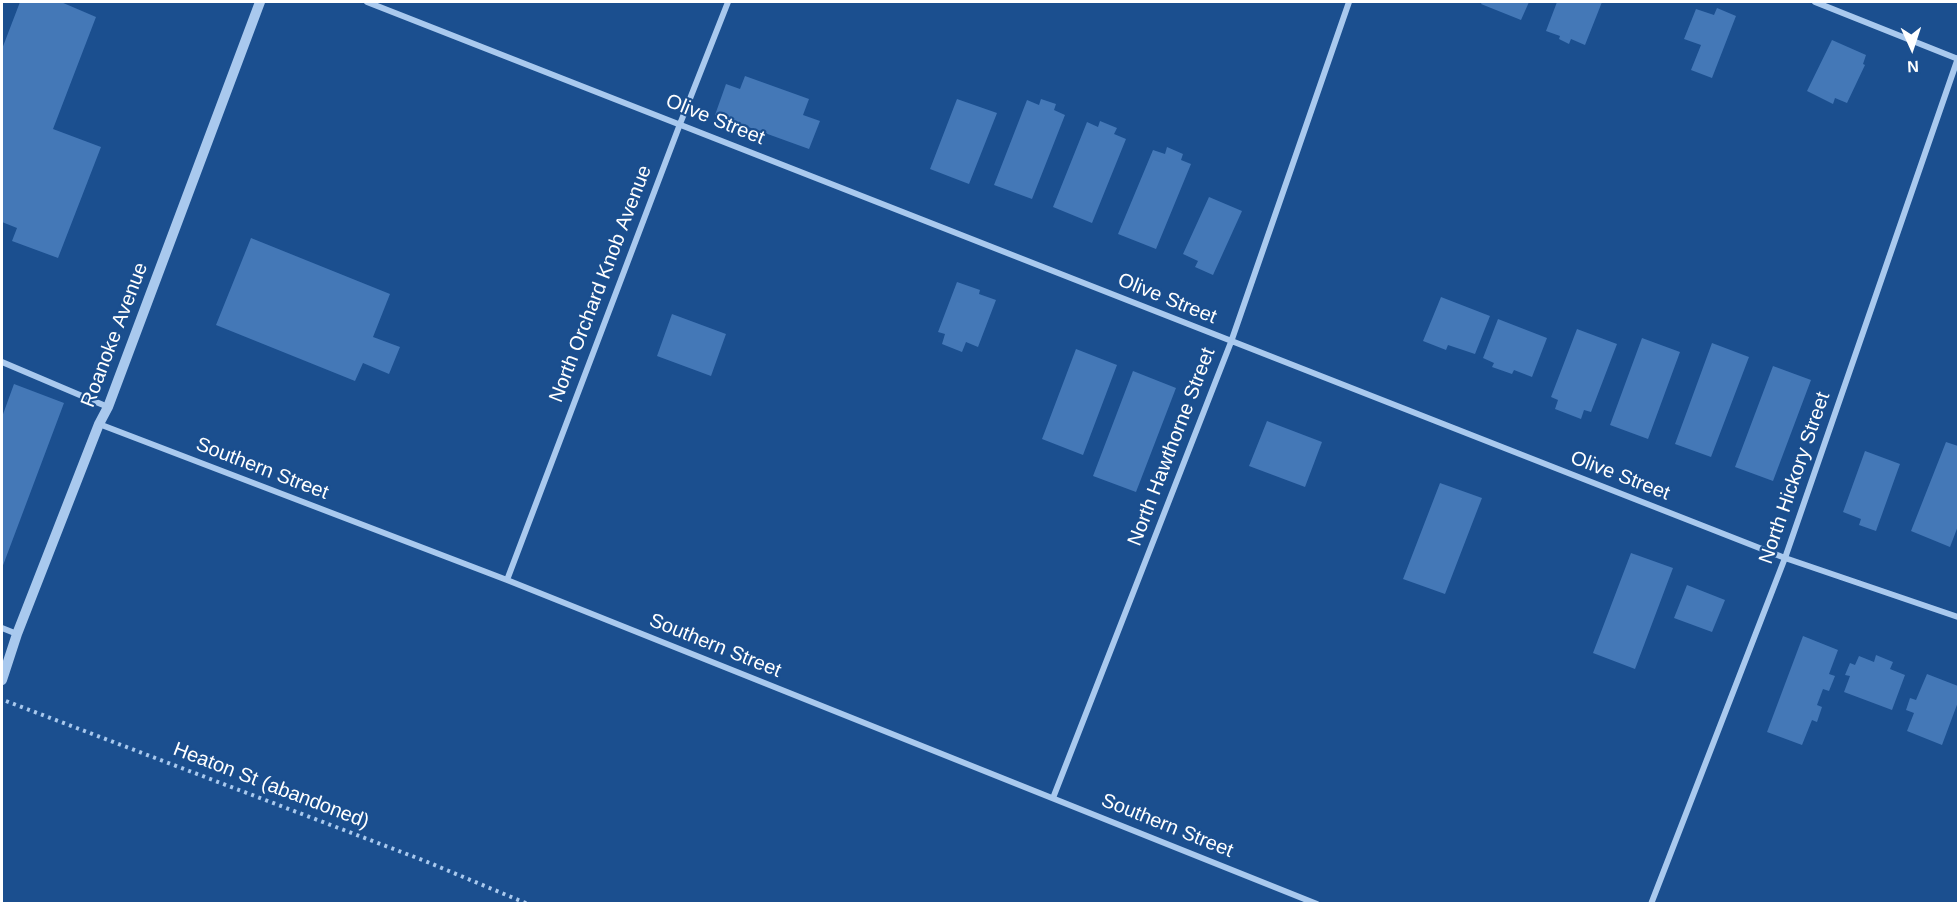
<!DOCTYPE html>
<style>
body{margin:0}
#map{position:relative;width:1960px;height:905px;overflow:hidden;background:#1b4f8f;font-family:Helvetica,sans-serif}
canvas{display:block}
.frame{position:absolute;inset:0;border:3px solid #fff;pointer-events:none}
.north{position:absolute;left:1882px;top:18px;width:60px;height:60px;-webkit-text-stroke:4px #1b4f8f;paint-order:stroke;rotate:177deg;font-size:16px;font-weight:700;line-height:24px;text-align:center;color:#fff}
.north::after{content:'';display:block;margin:auto;width:21px;height:27px;background:#fff;clip-path:polygon(50% 0,100% 100%,50% 72%,0 100%)}
</style>
<div id="map">
<canvas width="1960" height="905"></canvas>
<div class="frame"></div>
<div class="north">N</div>
</div>
<script>
const g = document.querySelector('canvas').getContext('2d');
g.lineJoin = 'round';
function fill(path, color) { g.fillStyle = color; g.fill(path, 'evenodd'); }
const poly = rows => new Path2D(rows.map(r => 'M' + r).join(''));
function stroke(path, color, width, dash) { g.strokeStyle = color; g.lineWidth = width; g.lineCap = dash ? 'butt' : 'round'; g.setLineDash(dash || []); g.stroke(path); }
function write(font, color, halo, rows, align = 'center') {
  g.font = font + ' Helvetica,sans-serif'; g.lineWidth = 4.5; g.setLineDash([]); g.textBaseline = 'middle'; g.strokeStyle = halo; g.fillStyle = color; for (const [text, x, y, turn = 0] of rows) {
    g.save(); g.translate(x, y); g.rotate((+turn || 0) * Math.PI / 180); g.textAlign = isNaN(turn) ? turn : align; if (halo) g.strokeText(text, 0, 0); g.fillText(text, 0, 0); g.restore();
  }
}
const building = poly([
 [20,2,61,2,96,17,53,129,101,147,58,258,12,241,17,228,2,222,2,49],
 [1482,2,1529,2,1521,20,1481,4],
 [1557,2,1602,2,1585,45,1571,39,1569,44,1559,39,1560,36,1546,31],
 [1717,8,1736,16,1712,78,1691,70,1701,45,1684,39,1696,9,1714,15],
 [1832,40,1866,55,1863,64,1865,65,1847,103,1835,98,1833,104,1807,91],
 [745,76,809,99,803,115,820,121,809,149,715,115,726,84,740,89],
 [957,99,997,113,969,184,930,169],
 [1041,99,1056,104,1054,110,1065,115,1032,199,994,185,1027,100,1039,105],
 [1100,121,1117,128,1114,134,1126,139,1092,223,1053,207,1087,122,1098,127],
 [1167,147,1183,154,1181,160,1191,164,1156,249,1118,234,1153,150,1165,154],
 [1209,197,1242,211,1213,275,1195,267,1198,261,1183,254],
 [251,238,390,294,373,337,400,347,389,374,363,363,355,381,216,325],
 [957,282,980,290,979,294,996,300,978,347,966,342,962,352,942,344,945,334,938,332],
 [1441,297,1490,316,1475,354,1448,345,1446,350,1423,341],
 [672,314,726,334,711,376,657,356],
 [1498,319,1547,338,1532,377,1514,370,1512,374,1492,367,1494,363,1483,358],
 [1577,329,1617,344,1591,412,1584,410,1581,419,1555,409,1558,400,1551,397],
 [1642,338,1680,352,1648,439,1610,425],
 [1712,343,1749,357,1711,457,1675,444],
 [1076,349,1117,365,1083,455,1042,439],
 [1773,366,1811,380,1773,481,1735,467],
 [1133,371,1176,388,1136,492,1093,476],
 [14,384,64,403,2,568,2,417],
 [1267,421,1322,442,1305,487,1249,466],
 [1946,442,1958,446,1958,526,1950,547,1911,531],
 [1865,451,1900,464,1876,531,1859,525,1861,519,1843,512],
 [1440,483,1482,498,1445,594,1403,579],
 [1631,553,1673,568,1635,669,1593,653],
 [1687,585,1725,600,1712,632,1674,618],
 [1803,636,1838,650,1829,674,1835,676,1829,691,1823,689,1817,705,1822,707,1817,722,1812,720,1802,745,1767,732],
 [1876,655,1893,662,1890,669,1905,675,1892,710,1844,692,1850,676,1845,675,1850,663,1855,665,1859,656,1874,662],
 [1927,674,1958,686,1958,702,1942,745,1907,731,1914,713,1906,710,1910,698,1916,700]
]);
const path = poly([
 [6,701,425,861,528,904]
]);
const minor = poly([
 [367,2,1785,558,1958,617],
 [1815,2,1958,59],
 [2,362,108,407],
 [99,424,507,580,1317,904],
 [507,580,680,124,728,2],
 [2,628,17,634],
 [1053,798,1231,342,1349,2],
 [1651,904,1785,558,1958,58]
]);
const tertiary = poly([
 [2,680,17,634,99,424,108,407,260,2]
]);
const streetNames = [
 ["Olive Street",715,120,22],
 ["North Orchard Knob Avenue",601,284,-69],
 ["Olive Street",1167,299,22],
 ["Roanoke Avenue",115,335,-69],
 ["North Hawthorne Street",1172,447,-69],
 ["Southern Street",262,469,21],
 ["Olive Street",1620,476,21],
 ["North Hickory Street",1795,478,-71],
 ["Southern Street",715,646,22],
 ["Heaton St (abandoned)",271,786,21],
 ["Southern Street",1167,826,22]
];
fill(building, '#4478b7');
stroke(path, '#a9c9ee', 4, [3, 4.5]);
stroke(minor, '#a9c9ee', 6);
stroke(tertiary, '#a9c9ee', 10);
write('20px', '#fff', '#1b4f8f', streetNames);
</script>
